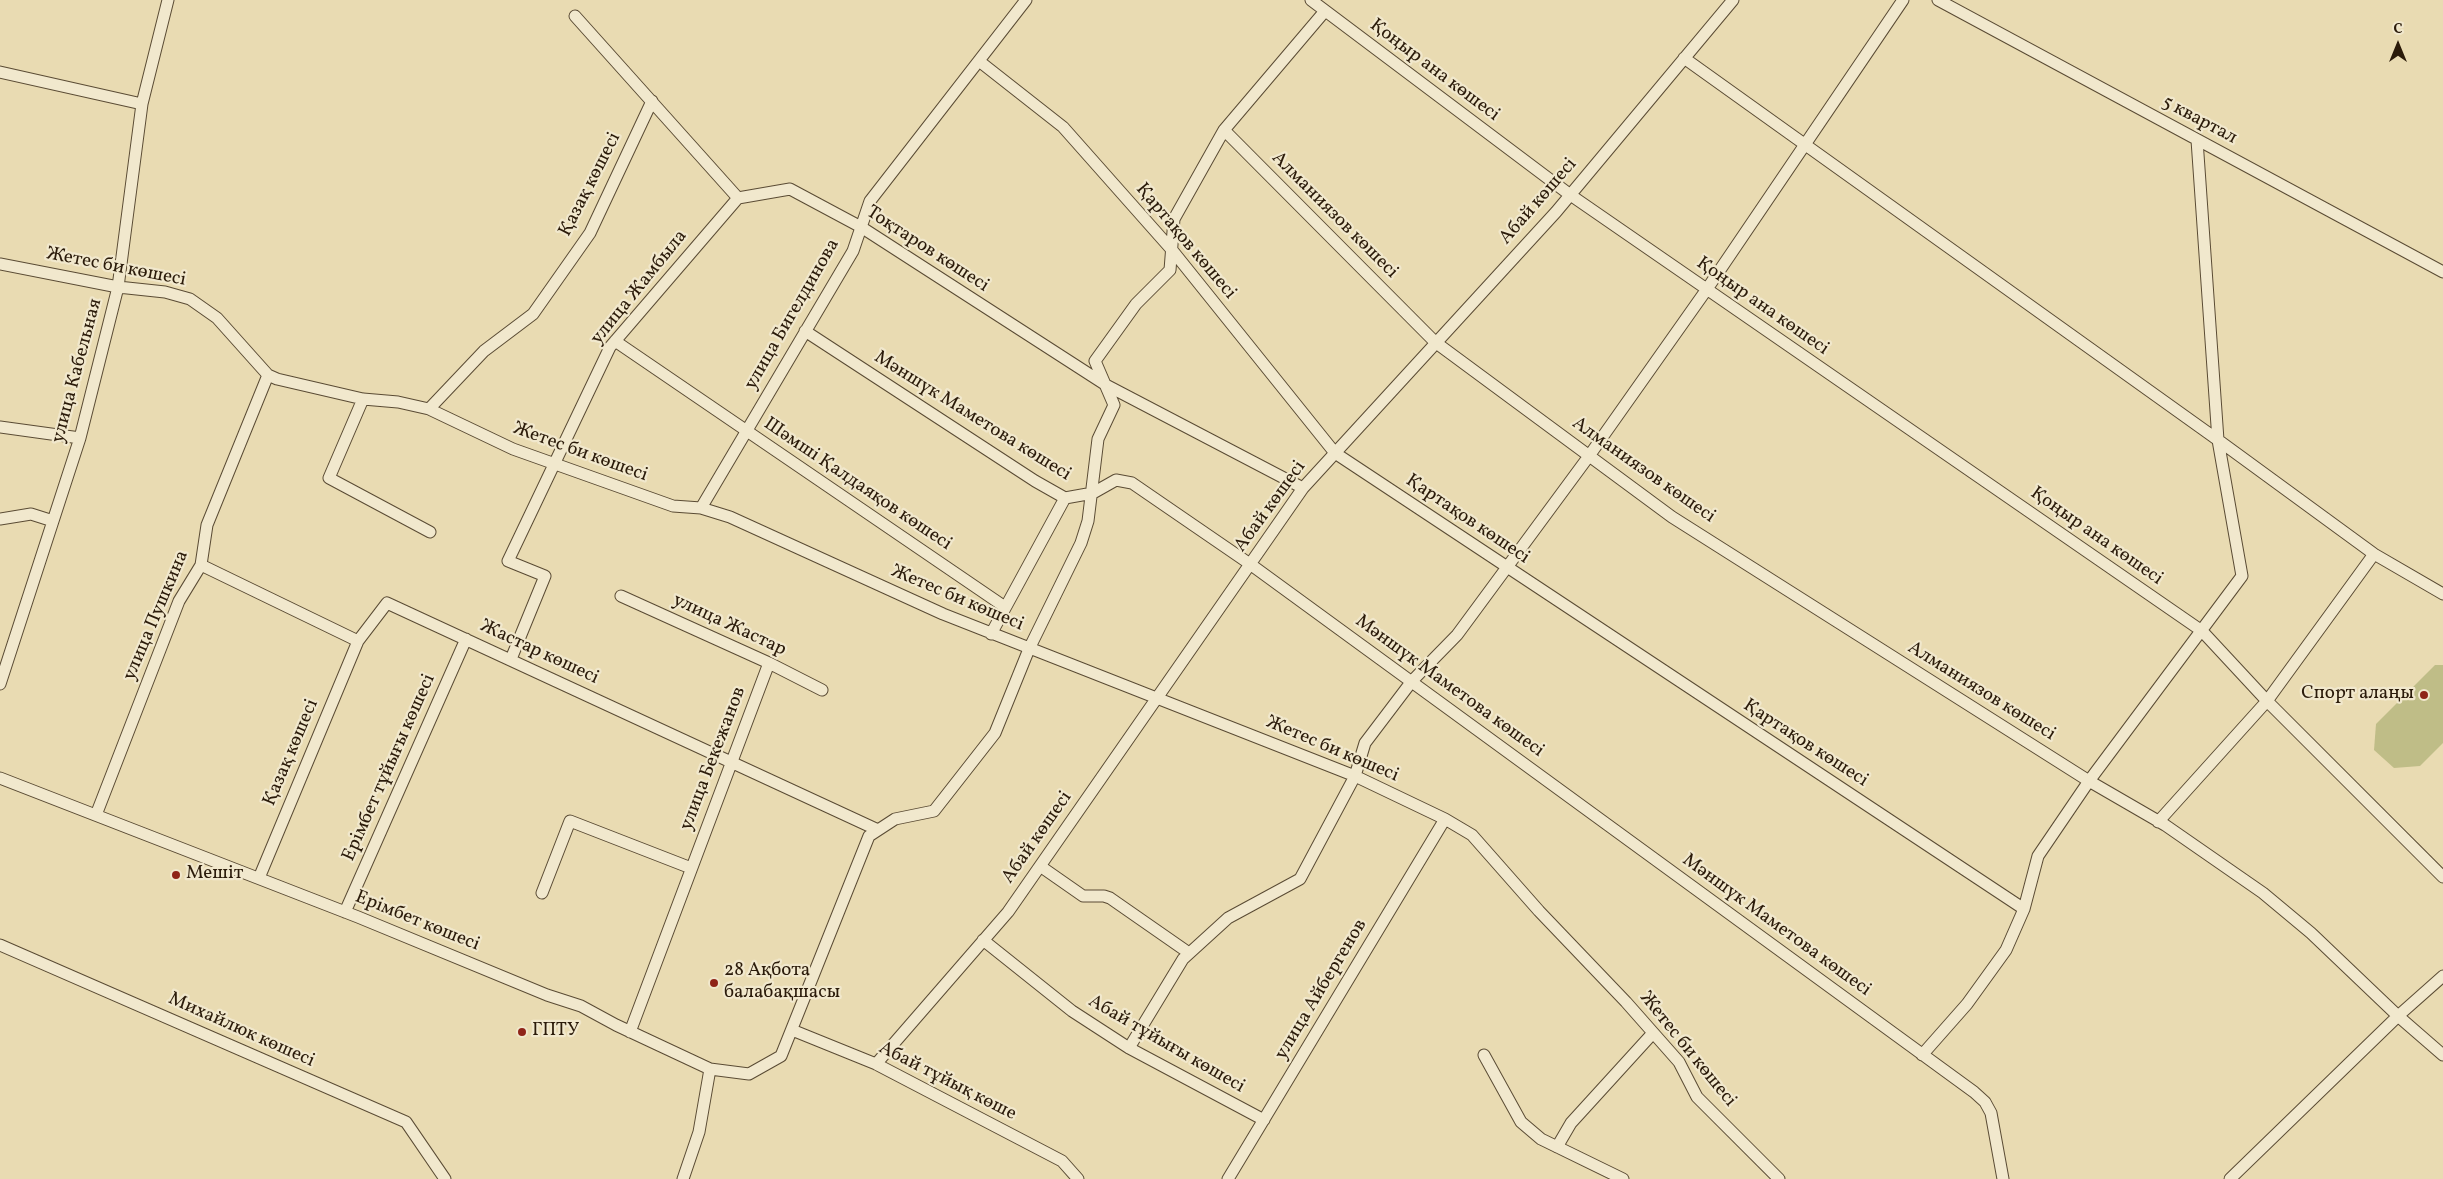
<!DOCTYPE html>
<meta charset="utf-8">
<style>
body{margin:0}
#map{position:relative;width:2443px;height:1179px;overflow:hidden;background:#e9dbb2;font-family:Vollkorn,serif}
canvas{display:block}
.north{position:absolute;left:2373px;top:20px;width:50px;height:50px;-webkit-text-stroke:4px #f1e8cd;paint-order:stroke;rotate:0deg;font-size:14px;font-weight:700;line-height:20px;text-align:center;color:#2b1b0a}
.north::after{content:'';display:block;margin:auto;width:18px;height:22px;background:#2b1b0a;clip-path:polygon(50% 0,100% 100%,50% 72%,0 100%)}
</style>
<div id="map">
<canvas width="2443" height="1179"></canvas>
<div class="north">С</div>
</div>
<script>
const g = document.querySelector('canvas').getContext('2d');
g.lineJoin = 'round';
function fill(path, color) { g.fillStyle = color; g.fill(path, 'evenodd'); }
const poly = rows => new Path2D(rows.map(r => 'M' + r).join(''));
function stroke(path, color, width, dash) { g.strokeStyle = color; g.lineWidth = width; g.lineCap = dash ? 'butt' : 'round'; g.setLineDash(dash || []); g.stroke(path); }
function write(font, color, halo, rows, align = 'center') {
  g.font = font + ' Vollkorn,serif'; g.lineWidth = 4.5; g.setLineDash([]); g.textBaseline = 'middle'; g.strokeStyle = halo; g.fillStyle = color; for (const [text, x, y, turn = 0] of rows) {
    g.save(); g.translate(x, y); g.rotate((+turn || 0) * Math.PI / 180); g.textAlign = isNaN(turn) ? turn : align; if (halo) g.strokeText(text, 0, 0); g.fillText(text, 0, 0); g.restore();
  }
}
const green = poly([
 [2435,665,2443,665,2443,743,2420,766,2394,768,2374,750,2376,724]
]);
const street = poly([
 [1311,0,1569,194,2202,631,2267,701,2443,877],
 [1938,0,2443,272],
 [575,16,738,198,790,189,861,227,1106,385,1303,488],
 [1684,58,2218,440,2197,140],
 [979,61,1063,127,1172,250,1335,453,2024,909],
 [0,72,142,104],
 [1224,130,1435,342,1672,517,2089,781,2165,825,2263,893,2311,933,2398,1016,2443,976],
 [0,264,118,287,165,292,190,299,217,318,268,375,277,379,363,399,398,402,429,409,513,449,673,506,701,508,730,517,943,614,1355,776,1445,819,1472,835,1539,911,1626,1002,1679,1062,1697,1097,1779,1179],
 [805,331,1035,481,1065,498,1093,493,1116,480,1132,483,1250,564,1974,1092,1985,1102,1991,1113,2003,1179],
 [615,341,1005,607],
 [363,399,329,478,430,532],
 [429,409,484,351,533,314,590,233,652,101],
 [0,427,80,438],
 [2218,440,2374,554,2443,594],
 [701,508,853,251,870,201,1026,0],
 [0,519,31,514,53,521],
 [201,565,358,641,387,603,878,830],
 [621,596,769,663,822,690],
 [991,634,1065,498],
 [511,659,545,576,508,561,610,347,738,198],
 [0,684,80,438,118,287,142,104,168,0],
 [0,778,358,917,547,995,581,1006,616,1025,710,1069,699,1132,683,1179],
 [96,815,179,601,201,565,207,525,268,375],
 [2158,822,2267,701,2374,554],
 [1040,866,1083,896,1104,896,1110,898,1189,953],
 [259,878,358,641],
 [542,893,570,821,691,868],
 [345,912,466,639],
 [983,940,1072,1011,1129,1048,1264,1120],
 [0,945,406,1122,445,1179],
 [792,1030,876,1064,1062,1161,1078,1179],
 [630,1032,769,663],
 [1129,1048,1183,959,1228,918,1300,879,1355,776,1365,743,1412,681,1457,635,1589,456,1707,289,1903,0],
 [1484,1055,1521,1122,1541,1139,1623,1179],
 [1922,1055,1967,1004,2006,950,2024,909,2038,856,2089,781,2242,576,2218,440],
 [876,1064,1008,912,1303,488,1556,212,1733,0],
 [710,1069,749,1074,781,1056,869,836,895,819,934,811,995,733,1029,649,1081,543,1088,521,1098,439,1114,405,1095,361,1136,304,1170,270,1174,219,1224,130,1325,11],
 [1557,1147,1571,1123,1653,1033],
 [1228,1179,1445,819],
 [2230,1179,2398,1016,2443,1055]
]);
const markers = [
 [2424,695,5,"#8f2418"],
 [176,875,5,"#8f2418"],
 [714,983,5,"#8f2418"],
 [522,1032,5,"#8f2418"]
];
const streetNames = [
 ["Қоңыр ана көшесі",1434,71,37],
 ["5 квартал",2199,121,28],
 ["Қазақ көшесі",591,185,-63],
 ["Абай көшесі",1539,202,-49],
 ["Алманиязов көшесі",1334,216,45],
 ["Қартақов көшесі",1185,242,50],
 ["Тоқтаров көшесі",927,250,33],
 ["Жетес би көшесі",116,268,11],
 ["улица Жамбыла",640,288,-51],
 ["Қоңыр ана көшесі",1762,307,35],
 ["улица Бигелдинова",793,315,-60],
 ["улица Кабельная",78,371,-75],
 ["Мәншүк Маметова көшесі",972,417,32],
 ["Жетес би көшесі",580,453,20],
 ["Алманиязов көшесі",1643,471,35],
 ["Шәмші Қалдаяқов көшесі",857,485,34],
 ["Абай көшесі",1271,507,-54],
 ["Қартақов көшесі",1467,520,34],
 ["Қоңыр ана көшесі",2096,537,35],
 ["Жетес би көшесі",957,599,23],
 ["улица Пушкина",157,616,-67],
 ["улица Жастар",729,626,25],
 ["Жастар көшесі",539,653,25],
 ["Мәншүк Маметова көшесі",1449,687,36],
 ["Алманиязов көшесі",1981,692,32],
 ["Қартақов көшесі",1805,744,33],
 ["Жетес би көшесі",1332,750,23],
 ["Қазақ көшесі",292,753,-67],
 ["улица Бекежанов",714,759,-69],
 ["Ерімбет тұйығы көшесі",390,768,-66],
 ["Абай көшесі",1038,838,-55],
 ["Ерімбет көшесі",417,922,22],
 ["Мәншүк Маметова көшесі",1776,926,36],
 ["улица Айбергенов",1322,990,-59],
 ["Михайлюк көшесі",241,1031,24],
 ["Абай тұйығы көшесі",1166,1045,30],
 ["Жетес би көшесі",1687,1050,51],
 ["Абай тұйық көше",947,1082,27]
];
const poiNames = [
 ["Спорт алаңы",2414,695,"right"],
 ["Мешіт",186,875],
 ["28 Ақбота",724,972],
 ["балабақшасы",724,994],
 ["ГПТУ",532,1032]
];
fill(green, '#bfbd87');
stroke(street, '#5a4b34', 13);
stroke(street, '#f1e8cd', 11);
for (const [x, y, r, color] of markers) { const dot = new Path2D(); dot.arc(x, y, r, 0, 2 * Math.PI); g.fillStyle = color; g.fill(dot); stroke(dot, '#f1e8cd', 2); }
write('19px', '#2b1b0a', '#f1e8cd', streetNames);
write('19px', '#2b1b0a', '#f1e8cd', poiNames, 'left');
</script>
